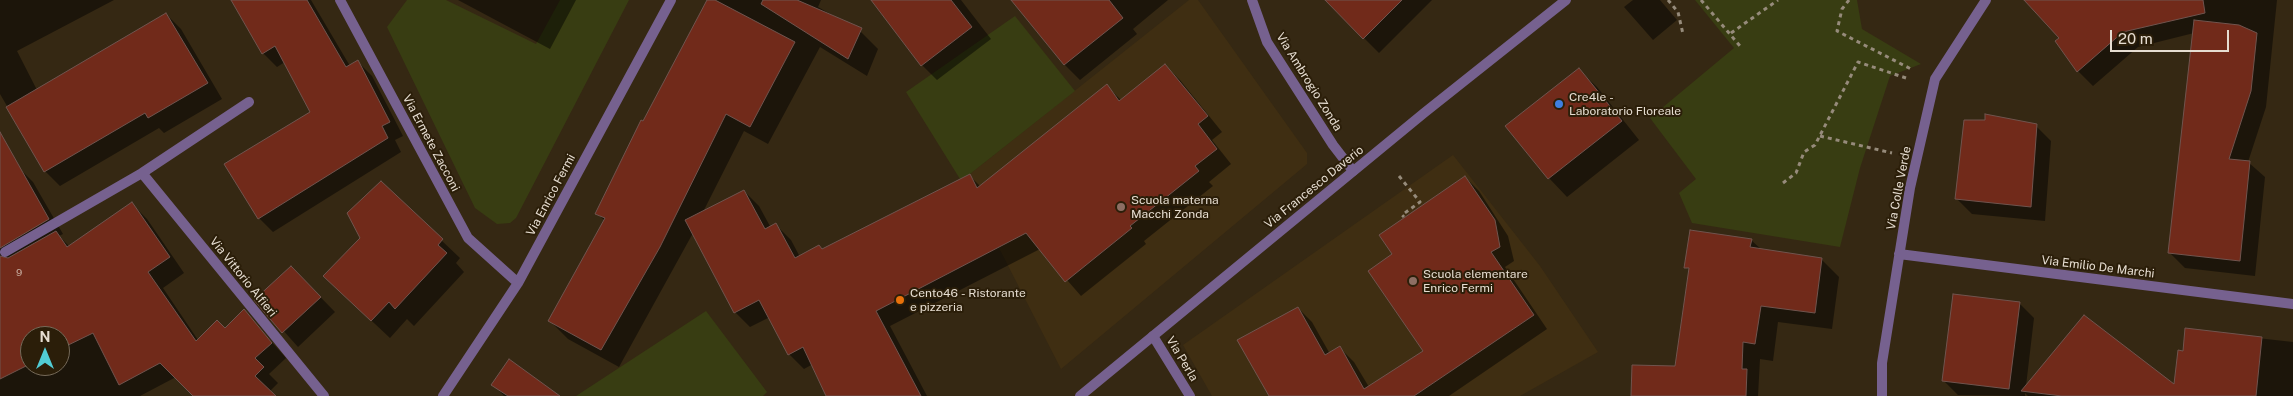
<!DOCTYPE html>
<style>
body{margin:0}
#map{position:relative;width:2293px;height:396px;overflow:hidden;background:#352813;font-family:"Public Sans",sans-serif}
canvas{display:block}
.north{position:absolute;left:20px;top:326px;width:50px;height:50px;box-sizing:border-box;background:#2b1e09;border:1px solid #766a59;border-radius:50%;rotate:0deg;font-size:14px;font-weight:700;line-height:20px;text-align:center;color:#e6ddd1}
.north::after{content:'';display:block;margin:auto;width:18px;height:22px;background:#51ccd4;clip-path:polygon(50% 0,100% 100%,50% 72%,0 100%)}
.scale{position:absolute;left:2110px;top:30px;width:119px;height:22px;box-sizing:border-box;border:2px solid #e6ddd1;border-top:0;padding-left:6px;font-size:15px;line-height:18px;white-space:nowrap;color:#e6ddd1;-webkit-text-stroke:4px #2b1e09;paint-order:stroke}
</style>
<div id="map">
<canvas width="2293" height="396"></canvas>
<div class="north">N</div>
<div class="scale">20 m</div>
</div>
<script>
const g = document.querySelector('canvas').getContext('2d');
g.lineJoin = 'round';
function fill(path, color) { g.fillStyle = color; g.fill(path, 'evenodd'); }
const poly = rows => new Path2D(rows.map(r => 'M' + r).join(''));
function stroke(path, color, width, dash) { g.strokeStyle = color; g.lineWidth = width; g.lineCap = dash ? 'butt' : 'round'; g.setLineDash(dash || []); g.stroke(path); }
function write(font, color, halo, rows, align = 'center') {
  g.font = font + ' "Public Sans",sans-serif'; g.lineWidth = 4; g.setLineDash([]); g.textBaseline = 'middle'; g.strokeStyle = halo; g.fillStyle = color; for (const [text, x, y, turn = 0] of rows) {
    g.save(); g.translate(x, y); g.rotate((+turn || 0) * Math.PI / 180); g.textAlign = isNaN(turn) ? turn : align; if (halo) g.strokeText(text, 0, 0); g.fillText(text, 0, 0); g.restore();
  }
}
const built = poly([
 [1189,0,1198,0,1307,153,1307,164,1061,369,999,248,1006,244,970,174],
 [1453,155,1540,266,1598,352,1520,396,1212,396,1183,345]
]);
const green = poly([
 [407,0,446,0,536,44,560,0,629,0,516,218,510,223,497,224,475,208,387,27],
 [1695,0,1857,0,1862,29,1921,64,1890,76,1860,168,1840,247,1692,223,1679,193,1696,179,1650,118,1734,48],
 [1015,16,1075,91,970,174,960,179,906,92],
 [706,311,767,392,763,396,576,396]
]);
const shadow = poly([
 [0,0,114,0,17,51,37,90,166,14,181,29,222,99,164,133,159,128,60,186,45,171,0,94],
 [232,0,311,0,350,66,358,62,372,76,403,136,395,140,401,152,273,232,259,218,312,112,285,62,277,67,263,53],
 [458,0,576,0,550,49],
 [709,0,821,0,818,7,860,31,878,49,867,76,820,47,768,144,744,131,703,212,744,191,759,206,771,228,776,225,791,240,800,257,823,250,970,176,981,187,1107,86,1122,101,1165,65,1180,80,1222,132,1212,140,1231,164,1209,182,1213,186,1144,241,1146,244,1081,296,1040,249,890,326,927,396,828,396,813,364,804,369,789,354,770,317,750,327,735,312,693,233,619,367,568,339,550,321,605,221,597,213],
 [873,0,961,0,991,39,937,80,922,65],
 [1018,0,1168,0,1133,29,1137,34,1080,80,1065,65,1015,2],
 [1337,0,1432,0,1379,53,1331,5],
 [1633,0,1660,0,1677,20,1653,40,1624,7],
 [2050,0,2277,0,2266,107,2248,162,2265,177,2255,276,2185,268,2170,253,2194,33,2138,47,2093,86,2078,71,2061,38],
 [1578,69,1597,87,1639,140,1567,197,1549,178,1507,126],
 [2036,126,2051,141,2045,221,1972,214,1957,199],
 [18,167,33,182,63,234,59,236,70,247,132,204,147,219,184,273,163,288,198,340,225,329,244,311,286,358,269,374,278,383,269,392,274,396,195,396,176,377,140,396,0,396,0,178],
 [30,336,60,336,60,366,30,366],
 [1465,177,1479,191,1508,236,1514,261,1505,267,1547,329,1449,396,1270,396,1298,308,1312,322,1330,354,1340,348,1354,362,1369,387,1424,352,1394,255],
 [381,183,460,258,456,263,464,272,414,326,407,319,390,338,343,294],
 [1751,240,1762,250,1822,260,1839,277,1832,329,1778,322,1773,361,1760,359,1758,396,1632,396,1676,368,1690,271,1686,267],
 [291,267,335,312,298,347,256,300],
 [2019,303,2034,318,2026,386,2175,390,2184,352,2186,330,2293,342,2293,396,2028,396,2025,393,2025,396,1958,395,1943,380],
 [493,384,549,396,504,396]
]);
const building = poly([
 [231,0,307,0,346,67,358,60,390,122,382,126,388,138,258,219,224,164,310,112,275,46,262,54,231,0],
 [707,0,715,0,795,42,750,127,726,114,660,247,601,350,548,321,605,218,595,214,641,120,643,121,707,0],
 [763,0,797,0,862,28,848,59,761,4,763,0],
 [871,0,951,0,972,27,921,66,871,0],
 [1011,0,1109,0,1123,18,1064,65,1011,0],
 [1325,0,1402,0,1363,39,1325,0],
 [2024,0,2203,0,2205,13,2123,32,2077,72,2055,41,2059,38,2024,0],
 [166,13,208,83,148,118,145,113,44,172,6,107,166,13],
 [2194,20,2239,25,2257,33,2251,91,2229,159,2250,161,2240,261,2168,253,2194,20],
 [1165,64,1208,116,1198,124,1217,149,1195,166,1199,171,1130,226,1132,228,1065,282,1026,233,876,311,921,396,826,396,803,347,788,355,759,300,734,313,685,220,744,190,765,229,776,223,795,258,819,245,822,249,970,174,977,188,1107,84,1119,101,1165,64],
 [1579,68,1622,121,1548,179,1505,126,1579,68],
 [1985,114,2037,124,2031,207,1955,199,1964,120,1985,120,1985,114],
 [0,132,49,219,0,248,0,132],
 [1465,176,1495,220,1500,247,1491,252,1534,315,1414,396,1269,396,1237,340,1298,307,1325,355,1340,346,1364,389,1423,351,1368,271,1392,254,1379,235,1465,176],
 [381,181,443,239,438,245,447,253,395,309,389,302,371,321,323,276,360,238,347,213,381,181],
 [132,202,170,257,148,272,196,341,217,320,225,328,244,309,272,343,255,358,264,367,255,376,276,396,193,396,160,363,119,385,93,333,60,349,60,336,30,336,30,364,0,379,0,256,8,258,56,231,67,247,132,202],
 [1690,230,1752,239,1750,247,1822,258,1815,313,1761,306,1755,344,1743,342,1742,369,1747,369,1746,396,1631,396,1632,365,1675,366,1689,268,1684,268,1690,230],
 [291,266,321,297,282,333,254,300,291,266],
 [1953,294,2020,302,2009,389,1942,381,1953,294],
 [2084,315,2174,384,2178,350,2183,351,2185,328,2262,337,2256,396,2062,396,2021,391,2084,315],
 [509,359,560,396,508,396,491,385,509,359]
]);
const path = poly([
 [1668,0,1678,12,1683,34],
 [1701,0,1740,46],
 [1849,0,1842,9,1837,31,1911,69],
 [1731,33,1778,0],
 [1820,136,1892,153],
 [1399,176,1420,202,1402,215,1404,217],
 [1783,183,1796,173,1804,152,1815,145,1858,62,1909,79]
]);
const minor = poly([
 [340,0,468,238,518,283],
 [1252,0,1267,42,1333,145,1353,171],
 [142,173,324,396],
 [5,252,142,173,249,102],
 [1899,254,2293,304],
 [1153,336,1190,396],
 [443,396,518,283,671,0],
 [1882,396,1882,363,1910,188,1935,79,1986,0]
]);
const tertiary = poly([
 [1080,396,1424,113,1566,0]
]);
const markers = [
 [1559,104,5,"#3f7fe0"],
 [1121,207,5,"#8d6e63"],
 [1413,281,5,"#8d6e63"],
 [900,300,5,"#e8710a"]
];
const numberNames = [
 ["9",19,273]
];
const streetNames = [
 ["Via Ambrogio Zonda",1309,82,58],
 ["Via Ermete Zacconi",431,143,62],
 ["Via Francesco Daverio",1314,187,-39],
 ["Via Colle Verde",1899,188,-79],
 ["Via Enrico Fermi",551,195,-62],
 ["Via Emilio De Marchi",2098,267,7],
 ["Via Vittorio Alfieri",243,277,51],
 ["Via Perla",1182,359,59]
];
const poiNames = [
 ["Cre4le -",1569,97],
 ["Laboratorio Floreale",1569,111],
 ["Scuola materna",1131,200],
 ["Macchi Zonda",1131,214],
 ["Scuola elementare",1423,274],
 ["Enrico Fermi",1423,288],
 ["Cento46 - Ristorante",910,293],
 ["e pizzeria",910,307]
];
fill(built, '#3f2e12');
fill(green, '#383d12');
fill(shadow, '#0007');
fill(building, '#712a1a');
stroke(building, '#70544e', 1);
stroke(path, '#968b7b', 3, [4, 4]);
stroke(minor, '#76618f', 10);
stroke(tertiary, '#76618f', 10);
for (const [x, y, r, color] of markers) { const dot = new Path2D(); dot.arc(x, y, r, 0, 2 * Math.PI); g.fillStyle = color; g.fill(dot); stroke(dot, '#2b1e09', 2); }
write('10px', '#c9b0a3', null, numberNames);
write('12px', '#e6ddd1', '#2b1e09', streetNames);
write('12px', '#e6ddd1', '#2b1e09', poiNames, 'left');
</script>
